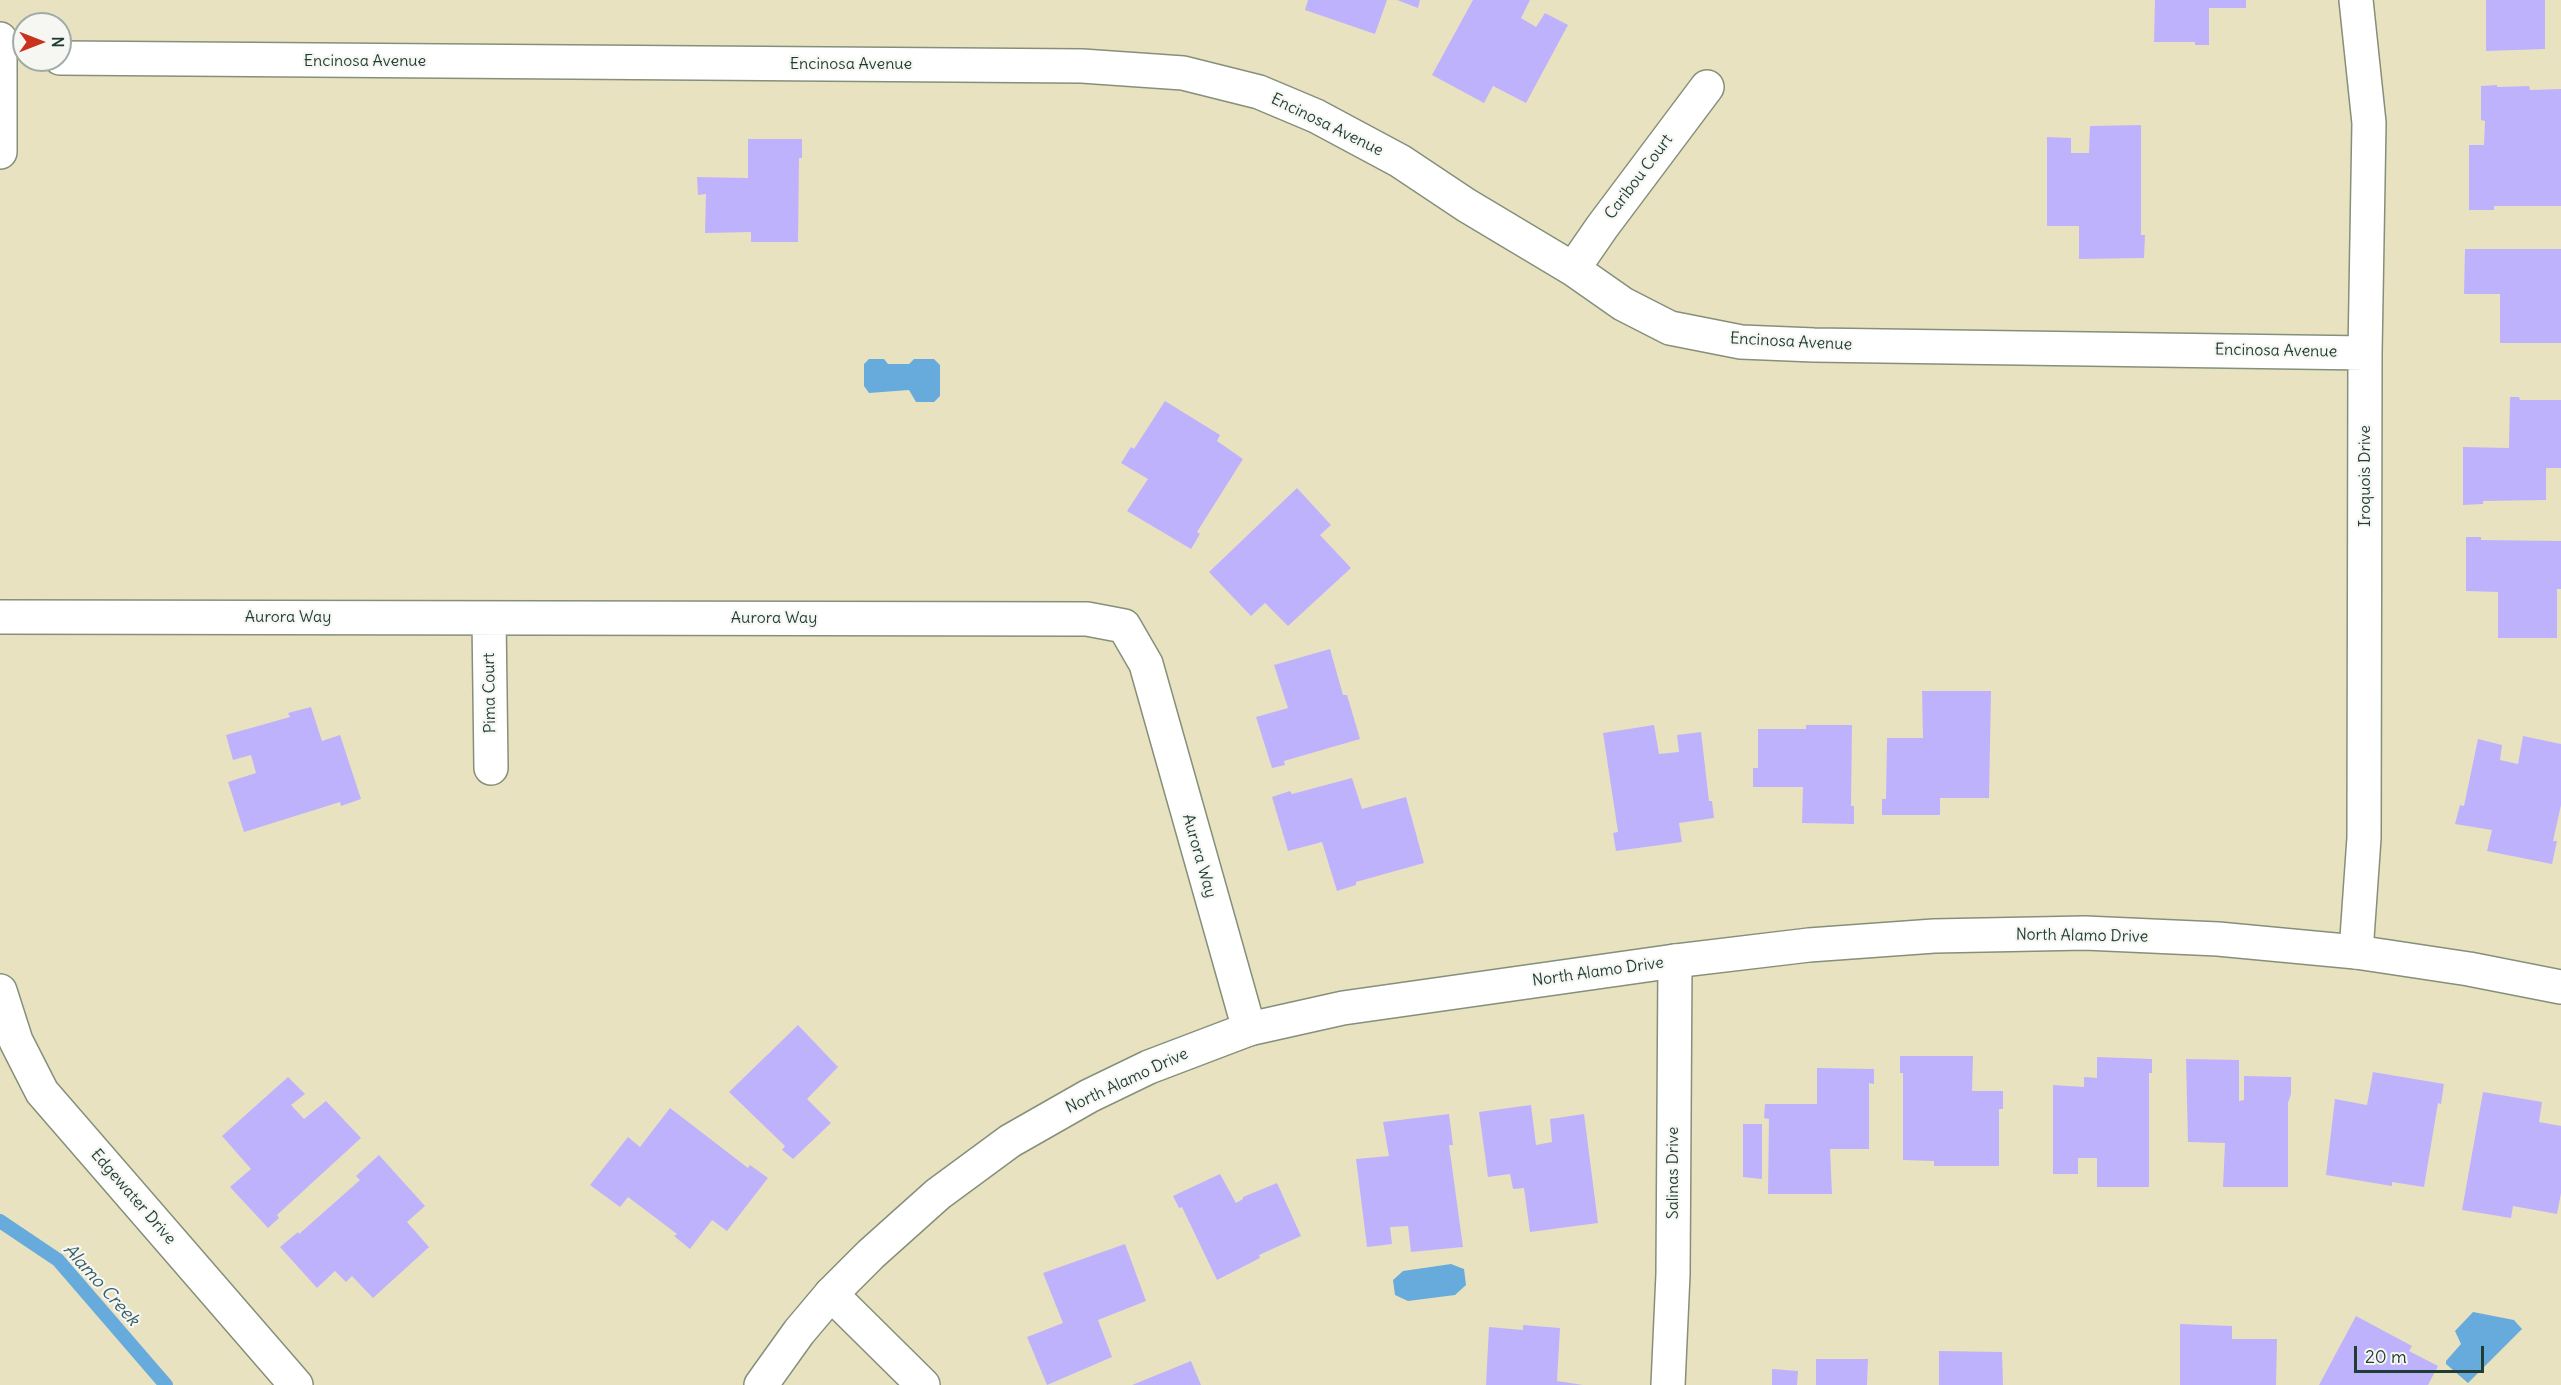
<!DOCTYPE html>
<style>
body{margin:0}
#map{position:relative;width:2561px;height:1385px;overflow:hidden;background:#e9e2c0;font-family:Delius,sans-serif}
canvas{display:block}
.north{position:absolute;left:12px;top:12px;width:60px;height:60px;box-sizing:border-box;background:#f6f6f2;border:2px solid #a0aca6;border-radius:50%;rotate:90deg;font-size:16px;font-weight:700;line-height:24px;text-align:center;color:#1f3d34}
.north::after{content:'';display:block;margin:auto;width:21px;height:27px;background:#c8321e;clip-path:polygon(50% 0,100% 100%,50% 72%,0 100%)}
.scale{position:absolute;left:2354px;top:1346px;width:130px;height:27px;box-sizing:border-box;border:3px solid #1f3d34;border-top:0;padding-left:8px;font-size:18px;line-height:21px;white-space:nowrap;color:#1f3d34;-webkit-text-stroke:4px #f6f6f2;paint-order:stroke}
</style>
<div id="map">
<canvas width="2561" height="1385"></canvas>
<div class="north">N</div>
<div class="scale">20 m</div>
</div>
<script>
const g = document.querySelector('canvas').getContext('2d');
g.lineJoin = 'round';
function fill(path, color) { g.fillStyle = color; g.fill(path, 'evenodd'); }
const poly = rows => new Path2D(rows.map(r => 'M' + r).join(''));
function stroke(path, color, width, dash) { g.strokeStyle = color; g.lineWidth = width; g.lineCap = dash ? 'butt' : 'round'; g.setLineDash(dash || []); g.stroke(path); }
function write(font, color, halo, rows, align = 'center') {
  g.font = font + ' Delius,sans-serif'; g.lineWidth = 4.5; g.setLineDash([]); g.textBaseline = 'middle'; g.strokeStyle = halo; g.fillStyle = color; for (const [text, x, y, turn = 0] of rows) {
    g.save(); g.translate(x, y); g.rotate((+turn || 0) * Math.PI / 180); g.textAlign = isNaN(turn) ? turn : align; if (halo) g.strokeText(text, 0, 0); g.fillText(text, 0, 0); g.restore();
  }
}
const water = poly([
 [869,359,884,359,888,364,909,364,914,359,934,359,940,365,940,396,934,402,916,402,909,390,869,393,864,386,864,364],
 [1451,1264,1464,1269,1466,1285,1455,1295,1408,1301,1395,1295,1393,1280,1403,1271],
 [2473,1312,2514,1320,2522,1329,2468,1383,2446,1364,2446,1361,2461,1344,2455,1331]
]);
const stream = poly([
 [0,1221,58,1260,166,1385]
]);
const building = poly([
 [1308,0,1387,0,1375,34,1305,10],
 [1397,0,1420,0,1418,8],
 [1473,0,1530,0,1521,18,1536,27,1545,13,1568,25,1526,103,1493,86,1484,103,1432,75],
 [2155,0,2246,0,2246,8,2209,8,2209,45,2195,45,2195,42,2154,42],
 [2486,0,2545,0,2545,49,2486,51],
 [2497,85,2497,87,2529,86,2530,90,2561,89,2561,206,2494,206,2494,210,2469,210,2469,145,2484,145,2485,121,2481,120,2481,86],
 [2141,125,2141,235,2145,235,2144,258,2079,259,2079,226,2047,226,2047,137,2071,138,2071,153,2089,153,2090,126],
 [748,139,802,139,802,158,799,158,798,242,751,242,751,232,705,233,706,194,698,195,697,177,748,178],
 [2465,249,2561,249,2561,343,2500,343,2500,294,2464,294],
 [2510,397,2519,397,2520,400,2561,400,2561,468,2546,468,2546,500,2483,501,2483,504,2463,505,2463,447,2509,448],
 [1165,401,1220,435,1217,441,1243,459,1197,532,1200,534,1191,549,1127,511,1148,479,1121,463,1131,447,1134,449],
 [1297,488,1331,525,1320,535,1351,568,1288,626,1265,603,1251,616,1209,572],
 [2466,537,2481,537,2481,540,2561,541,2561,589,2557,589,2557,638,2498,638,2498,592,2466,591],
 [1330,649,1343,695,1347,695,1360,739,1284,761,1285,765,1272,768,1256,717,1288,708,1274,665],
 [1922,691,1991,691,1989,798,1940,798,1940,815,1882,815,1882,799,1886,799,1887,738,1923,738],
 [311,707,322,741,340,735,361,799,341,806,340,802,244,832,228,782,256,773,251,755,233,760,226,735,290,717,288,713],
 [1654,725,1659,754,1679,752,1677,735,1701,732,1709,801,1712,801,1714,818,1679,823,1682,842,1616,851,1613,833,1618,832,1603,733],
 [1806,725,1852,725,1851,806,1854,806,1854,824,1802,823,1803,787,1753,787,1753,768,1758,768,1758,729,1806,729],
 [2523,736,2561,744,2561,805,2553,841,2557,841,2552,864,2487,851,2492,830,2455,824,2460,805,2464,806,2478,739,2502,745,2500,760,2518,764],
 [1352,778,1362,809,1406,797,1424,863,1356,882,1356,885,1337,891,1322,842,1288,851,1272,797,1290,791,1292,794],
 [798,1025,838,1067,807,1099,831,1123,793,1159,782,1150,785,1146,729,1092],
 [1900,1056,1973,1056,1972,1091,2003,1091,2003,1109,1999,1109,1999,1166,1934,1166,1934,1161,1903,1160,1903,1073,1900,1073],
 [2097,1057,2152,1059,2152,1073,2149,1073,2149,1187,2097,1187,2097,1158,2078,1158,2078,1174,2053,1174,2053,1085,2084,1087,2084,1077,2097,1078],
 [2186,1059,2239,1060,2239,1101,2244,1100,2244,1076,2291,1077,2291,1094,2288,1103,2288,1187,2223,1187,2225,1143,2188,1142],
 [1817,1068,1874,1069,1874,1084,1869,1083,1869,1149,1830,1149,1832,1194,1768,1194,1769,1119,1764,1118,1765,1104,1817,1104],
 [2373,1072,2444,1084,2441,1104,2438,1103,2424,1187,2392,1182,2392,1186,2326,1175,2335,1099,2367,1105],
 [288,1077,305,1094,291,1105,304,1119,326,1101,361,1138,277,1215,279,1218,268,1228,230,1187,251,1169,222,1136],
 [2483,1092,2542,1102,2539,1122,2561,1126,2561,1193,2557,1214,2513,1206,2511,1218,2462,1210],
 [1531,1105,1536,1145,1552,1142,1550,1119,1584,1114,1598,1223,1530,1232,1524,1188,1513,1189,1510,1174,1488,1177,1479,1112],
 [670,1108,748,1168,750,1165,768,1178,727,1231,712,1220,690,1249,674,1236,677,1234,628,1197,620,1207,590,1185,628,1137,640,1147],
 [1449,1114,1453,1145,1449,1145,1463,1247,1411,1252,1408,1226,1390,1227,1392,1244,1367,1247,1356,1159,1389,1156,1383,1122],
 [1743,1124,1762,1124,1762,1179,1743,1177],
 [379,1155,425,1206,407,1222,429,1247,373,1298,352,1276,346,1282,335,1271,317,1288,280,1247,298,1232,299,1234,360,1180,356,1176],
 [1220,1174,1236,1203,1243,1199,1243,1197,1277,1183,1301,1236,1259,1255,1260,1258,1217,1280,1182,1207,1179,1208,1173,1196],
 [1125,1244,1146,1301,1098,1320,1112,1357,1047,1385,1027,1337,1063,1323,1043,1273],
 [2356,1316,2412,1346,2409,1351,2438,1366,2428,1385,2319,1385],
 [2180,1324,2232,1326,2232,1339,2277,1339,2276,1385,2180,1385],
 [1523,1325,1560,1328,1557,1381,1583,1385,1486,1385,1489,1327,1523,1330],
 [1939,1351,2002,1352,2003,1385,1939,1385],
 [1816,1359,1868,1359,1867,1385,1816,1385],
 [1191,1361,1201,1385,1132,1385],
 [1772,1369,1798,1371,1797,1385,1772,1385]
]);
const minor = poly([
 [0,39,0,152],
 [60,58,1082,66,1183,73,1259,92,1316,116,1400,161,1466,205,1573,269,1623,304,1670,328,1741,342,1814,345,2365,353],
 [1573,269,1602,227,1707,87],
 [0,617,1087,619,1124,626,1146,664,1249,1029],
 [489,618,491,768],
 [2356,952,2364,838,2365,353,2369,123,2356,0],
 [0,991,16,1041,42,1092,296,1385],
 [831,1294,923,1385],
 [1668,1385,1673,1274,1675,961]
]);
const tertiary = poly([
 [761,1385,799,1332,831,1294,871,1254,938,1194,1010,1141,1089,1096,1149,1067,1249,1029,1343,1008,1675,961,1809,945,1934,936,2085,933,2218,939,2356,952,2469,969,2561,987]
]);
const streetNames = [
 ["Encinosa Avenue",365,61],
 ["Encinosa Avenue",851,64],
 ["Encinosa Avenue",1327,125,26],
 ["Caribou Court",1639,177,-53],
 ["Encinosa Avenue",1791,342,3],
 ["Encinosa Avenue",2276,351,1],
 ["Iroquois Drive",2365,476,-90],
 ["Aurora Way",288,617],
 ["Aurora Way",774,618],
 ["Pima Court",490,693,-91],
 ["Aurora Way",1199,856,74],
 ["North Alamo Drive",2082,936,1],
 ["North Alamo Drive",1598,972,-8],
 ["North Alamo Drive",1127,1081,-25],
 ["Salinas Drive",1673,1173,-90],
 ["Edgewater Drive",133,1197,49]
];
const waterNames = [
 ["Alamo Creek",101,1285,48]
];
fill(water, '#67abdc');
stroke(stream, '#67abdc', 14);
fill(building, '#bfb2fd');
stroke(minor, '#84907a', 36);
stroke(tertiary, '#84907a', 36);
stroke(minor, '#fff', 33);
stroke(tertiary, '#fff', 33);
write('16px', '#1f3d34', '#f6f6f2', streetNames);
write('italic 18px', '#355e66', '#f6f6f2', waterNames);
</script>
